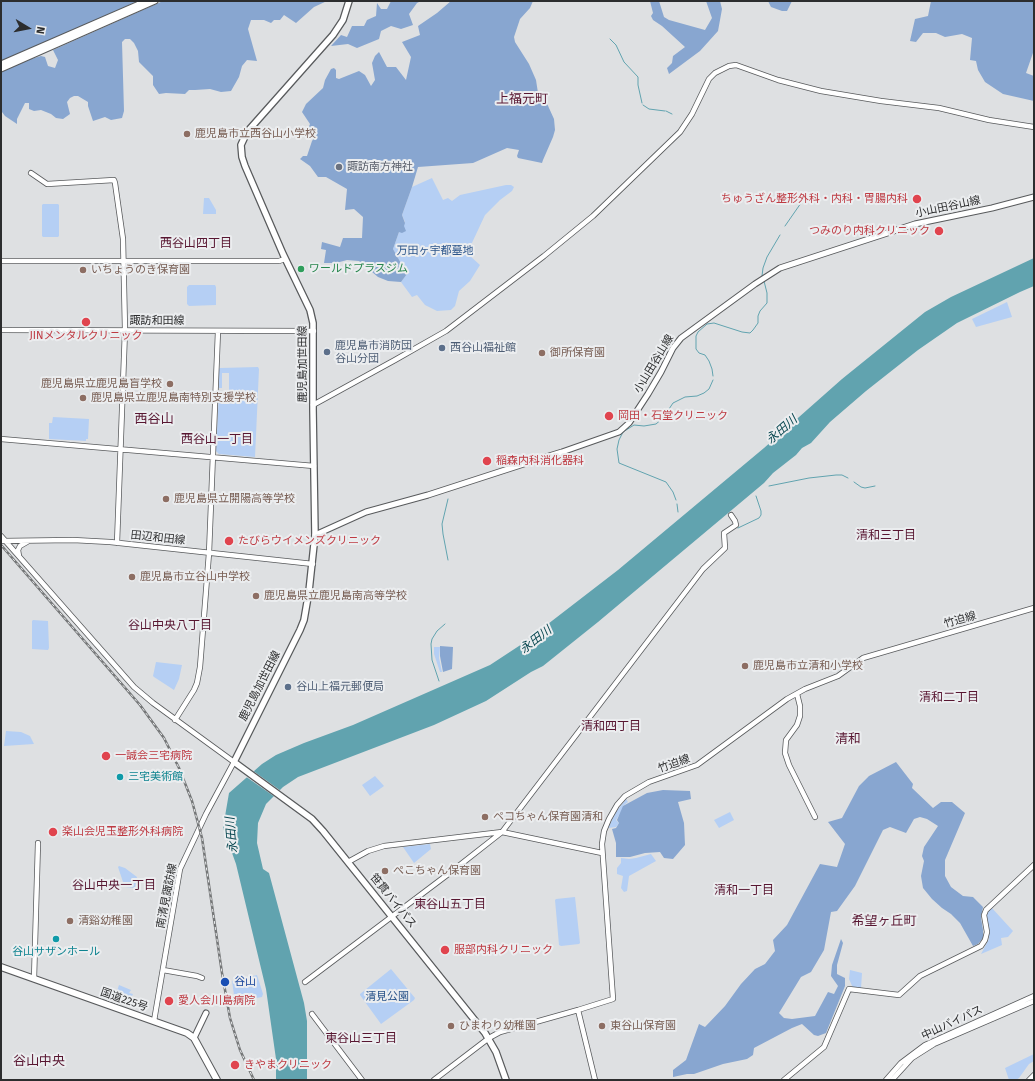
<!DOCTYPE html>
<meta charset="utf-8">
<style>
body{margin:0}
#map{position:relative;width:1035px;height:1081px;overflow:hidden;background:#dee0e2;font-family:"Fira Sans",sans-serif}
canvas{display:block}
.frame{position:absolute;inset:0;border:2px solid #2c2d2e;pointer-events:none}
.north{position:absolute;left:8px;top:8px;width:40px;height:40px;-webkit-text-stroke:3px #ebedef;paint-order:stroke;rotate:100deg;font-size:11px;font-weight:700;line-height:16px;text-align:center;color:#2c2d2e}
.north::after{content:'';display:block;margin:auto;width:14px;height:18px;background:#2c2d2e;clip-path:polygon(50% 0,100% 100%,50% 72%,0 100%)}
</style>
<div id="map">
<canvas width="1035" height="1081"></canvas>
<div class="frame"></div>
<div class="north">N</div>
</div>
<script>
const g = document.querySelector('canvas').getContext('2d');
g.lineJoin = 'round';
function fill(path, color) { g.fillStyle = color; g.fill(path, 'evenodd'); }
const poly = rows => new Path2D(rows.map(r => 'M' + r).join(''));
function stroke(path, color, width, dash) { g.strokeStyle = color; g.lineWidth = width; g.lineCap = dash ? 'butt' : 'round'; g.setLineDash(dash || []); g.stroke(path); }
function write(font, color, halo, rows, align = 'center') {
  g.font = font + ' "Fira Sans","Noto Sans JP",sans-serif'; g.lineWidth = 4; g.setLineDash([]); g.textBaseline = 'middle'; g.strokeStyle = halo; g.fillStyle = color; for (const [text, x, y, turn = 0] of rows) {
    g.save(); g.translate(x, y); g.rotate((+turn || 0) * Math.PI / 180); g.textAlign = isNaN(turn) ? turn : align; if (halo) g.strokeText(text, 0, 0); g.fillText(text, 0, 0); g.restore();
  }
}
const green = poly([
 [432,178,443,200,448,198,452,201,460,195,506,185,511,185,514,187,512,191,500,200,485,215,471,245,469,255,480,265,470,281,459,291,455,306,451,310,437,311,425,305,417,295,412,297,401,282,407,274,393,249,399,232,405,222,402,215,412,187],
 [204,198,209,198,216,210,216,214,203,214],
 [43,204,58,204,59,205,59,236,58,237,43,237,42,236,42,205],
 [189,285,215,285,216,287,216,305,189,306,187,304,187,287],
 [1007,302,1012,317,976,327,972,319],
 [258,367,259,369,255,457,219,454,216,451,219,392,229,392,229,373,222,373,222,388,219,388,219,369,220,368],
 [53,417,89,419,88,439,86,439,86,441,49,439,49,423,52,423],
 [33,620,48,621,49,648,48,650,32,649,32,621],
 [434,647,440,647,439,658,442,672,440,672,434,654],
 [156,662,182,665,179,679,174,690,154,677,153,676],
 [6,731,21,732,30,736,34,744,4,746],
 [375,776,384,786,370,796,362,785],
 [626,799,628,802,623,806,623,809,616,820,619,823,616,827,608,828,616,812],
 [730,812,734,820,719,828,714,820],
 [430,844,431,849,414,863,403,847],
 [651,854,656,861,629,876,627,891,624,892,621,888,623,876,617,874,617,868,621,863,621,858,629,859,636,858],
 [119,866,125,868,137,877,135,888,125,887,124,885,118,867],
 [575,897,580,943,579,944,561,946,559,945,555,900,556,899],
 [991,907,1013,931,1008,937,1001,938,1002,945,981,954,989,939,986,915],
 [391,969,415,998,414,1000,381,1024,360,995,360,994],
 [850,970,862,973,861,989,853,988,849,979],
 [257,975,263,994,262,997,235,1002,232,981],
 [119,985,131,990,129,993,133,994,130,1000,116,994],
 [1034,1054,1034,1061,1029,1064,1019,1078,1016,1080,1009,1080,1005,1068]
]);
const forest = poly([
 [1,1,138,1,1,62],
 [163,1,327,1,314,7,296,23,284,15,280,20,274,20,271,23,264,20,251,20,248,29,257,61,247,60,242,66,239,77,231,91,221,92,210,89,195,90,189,90,185,94,166,93,159,94,153,85,153,76,139,62,138,51,134,43,130,39,125,39,122,42,124,111,122,118,111,120,105,117,93,121,88,106,88,102,78,96,74,96,70,98,67,102,70,114,63,119,56,118,51,114,41,110,34,111,29,109,29,103,25,103,17,119,17,124,5,116,2,112,1,72,31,59,41,56,45,57,48,66,55,68,58,60,53,50],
 [391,1,421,1,417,3,409,14,413,25,401,29,391,26,381,31,379,39,357,48,348,44,331,46,341,35,347,37,352,26,364,26,367,20,376,16,377,3,381,9,387,9],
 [451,1,533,1,530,8,520,19,514,37,515,42,529,64,536,80,538,93,539,95,544,97,554,119,555,130,553,137,543,160,542,163,518,158,517,156,519,150,507,148,473,163,418,167,412,187,402,215,405,223,404,226,406,231,402,233,399,232,393,249,407,274,401,282,388,281,378,277,359,261,347,260,336,263,324,263,326,250,321,249,322,242,340,247,343,238,362,238,363,217,354,209,345,210,347,189,326,177,318,177,310,166,300,159,303,156,307,156,312,141,317,134,315,133,310,133,308,129,310,124,302,112,306,104,323,88,325,80,331,69,334,68,336,70,336,78,339,79,359,71,365,75,371,86,375,80,372,63,375,56,379,52,387,67,396,67,406,80,411,57,402,42,420,35,418,26,437,13],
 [650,1,659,1,664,17,669,20,705,30,712,18,706,1,720,1,722,9,718,31,700,51,669,74,667,68,672,63,673,56,685,47,662,26,653,20,651,16,653,13],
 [768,1,792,1,787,11,782,11,771,7],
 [931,1,1034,1,1034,50,1026,73,1034,76,1034,101,1003,94,985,82,978,70,976,61,970,60,972,38,962,34,945,37,936,33,923,33,916,42,910,41,915,19,928,16],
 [440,646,453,647,452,669,443,672,440,656],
 [896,762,913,784,912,788,933,808,941,802,952,802,965,813,945,860,945,876,951,887,963,896,973,897,983,907,981,918,983,930,983,938,978,944,973,946,960,923,951,914,942,908,932,899,923,888,921,876,924,861,922,856,924,847,938,826,927,819,920,817,914,819,906,833,890,827,883,830,855,886,837,911,831,912,824,950,811,972,801,977,779,1013,784,1018,792,1019,815,1016,828,992,834,994,838,986,831,976,832,965,841,939,843,943,837,965,837,974,845,978,845,986,826,1033,818,1036,814,1035,802,1024,792,1028,754,1048,753,1055,747,1059,723,1064,694,1074,687,1074,673,1077,673,1070,686,1060,699,1024,705,1027,725,1006,741,984,755,969,765,964,775,951,773,940,787,925,820,864,837,867,845,844,828,822,842,818,859,786,869,776],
 [663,790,690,791,691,799,678,802,684,823,685,845,673,859,664,858,660,852,645,853,630,857,616,857,616,843,612,829,616,828,619,823,617,820,623,806,647,793]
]);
const water = poly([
 [1034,258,1034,286,1020,292,957,323,918,350,866,391,830,422,811,443,802,448,796,455,773,473,764,483,598,622,543,666,531,672,486,701,434,725,298,777,283,787,266,804,258,823,257,843,263,869,269,873,304,1003,307,1021,307,1080,276,1080,276,1059,266,989,236,864,223,828,229,793,262,764,276,755,304,743,353,725,490,665,522,644,618,570,764,448,842,379,925,312,951,297]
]);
const pier = poly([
 [252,770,281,791,275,797,245,776]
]);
const stream = poly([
 [610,39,616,45,624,62,638,77,638,85,642,103],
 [643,105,649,109,665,111],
 [666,111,672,114],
 [785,226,801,203],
 [762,276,763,268,767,257,780,235],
 [713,376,712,369,709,361,705,355,699,353,696,349,696,336,698,332,707,324,714,323,742,332,750,333,753,330,758,323,758,316,760,311,767,303,767,293,764,281],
 [854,482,861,487,865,488,875,486],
 [769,486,809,478,836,475,842,475,848,478],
 [676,500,673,492,666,482,619,463,617,449,619,440,623,432,634,425,644,426,656,424,663,418,673,403,685,397,697,396,704,393,709,389,713,380],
 [677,504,678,512],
 [738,528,759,518,761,515,761,511,756,496],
 [448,560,443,534,442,524,448,499],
 [439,681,432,660,431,644,432,639,437,631,445,624]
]);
const tertiary = poly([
 [31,173,47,184,114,180,115,183,123,239,125,330,117,543],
 [1,261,279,261,285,259],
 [1,330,314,331],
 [313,405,395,360,446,331,544,256,593,216,680,132,692,114,709,79,715,73,729,66,736,65,778,80,821,91,881,101,939,108,989,120,1034,127],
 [1,439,314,466],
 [1,536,134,687,153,703,234,762,206,814,180,869,154,1021],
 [1,541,73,540,110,542,313,564],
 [19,556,18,550,20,546,27,542],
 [797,694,800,706,800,716,797,725,786,740,785,753,789,765,815,817],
 [175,720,194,690,197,683,200,667,209,553,218,331],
 [348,862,368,851,384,846,502,832,602,853],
 [163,970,197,976,202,978],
 [34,979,38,843],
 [305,982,451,872,502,832,703,569,725,548,724,533,736,525,735,521,731,515],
 [578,1010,595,1080],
 [312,1014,362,1080],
 [434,1080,489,1038,500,1032,578,1010,613,999,602,844,604,831,609,819,617,805,625,796,649,782,697,765,787,699,805,689,838,676,863,658,1034,608],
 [784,1080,824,1047,849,989,899,995,920,976,981,946,985,940,987,932,984,915,986,910,1034,865],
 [886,1080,901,1063,925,1045,1034,996],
 [892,1080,912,1058,934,1044,1034,1001],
 [1029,1080,1034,1075]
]);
const secondary = poly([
 [1,64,146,1],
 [1,69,155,1],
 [315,535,366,512,428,495,536,460,562,452,619,432,629,423,648,394,661,372,673,348,681,338,755,284,780,268,915,224,992,208,1034,197],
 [194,1038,206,1013]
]);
const primary = poly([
 [349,1,343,20,333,35,247,132,241,145,242,157,245,166,283,254,310,310,313,323,313,410,315,535,309,591,304,620,300,630,234,762,312,819,323,831,485,1033,496,1052,506,1080]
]);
const trunk = poly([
 [1,967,187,1033,194,1038,217,1080]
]);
const rail = poly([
 [1,545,140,705,164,738,179,768,192,801,202,838,222,973,230,1018,240,1050,254,1080]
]);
const markers = [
 [187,134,4,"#8d6e63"],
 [339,167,4,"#6b7280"],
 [917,199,5,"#e0444e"],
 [939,231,5,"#e0444e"],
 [301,269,4,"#2e9e5b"],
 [83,270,4,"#8d6e63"],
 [86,322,5,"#e0444e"],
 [442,348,4,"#5c6f8a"],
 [327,352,4,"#5c6f8a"],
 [542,353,4,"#8d6e63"],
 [170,384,4,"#8d6e63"],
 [83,398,4,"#8d6e63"],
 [609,416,5,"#e0444e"],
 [487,461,5,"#e0444e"],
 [166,499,4,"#8d6e63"],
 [229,541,5,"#e0444e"],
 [132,577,4,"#8d6e63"],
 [256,596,4,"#8d6e63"],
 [745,666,4,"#8d6e63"],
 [288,687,4,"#5c6f8a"],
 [106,756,5,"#e0444e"],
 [120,777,4,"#0f9aa8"],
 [485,817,4,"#8d6e63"],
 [53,832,5,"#e0444e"],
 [385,871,4,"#8d6e63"],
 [70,921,4,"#8d6e63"],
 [56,939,4,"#0f9aa8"],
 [445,950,5,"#e0444e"],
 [225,982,5,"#1a4fb4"],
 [169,1001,5,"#e0444e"],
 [451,1026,4,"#8d6e63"],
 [602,1026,4,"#8d6e63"],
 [235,1065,5,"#e0444e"]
];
const educationNames = [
 ["鹿児島市立西谷山小学校",195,134],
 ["いちょうのき保育園",91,270],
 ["御所保育園",550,353],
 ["鹿児島県立鹿児島盲学校",162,384,"right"],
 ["鹿児島県立鹿児島南特別支援学校",91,398],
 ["鹿児島県立開陽高等学校",174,499],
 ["鹿児島市立谷山中学校",140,577],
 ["鹿児島県立鹿児島南高等学校",264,596],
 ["鹿児島市立清和小学校",753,666],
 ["ペコちゃん保育園清和",493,817],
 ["ぺこちゃん保育園",393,871],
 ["清谿幼稚園",78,921],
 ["ひまわり幼稚園",459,1026],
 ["東谷山保育園",610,1026]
];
const worshipNames = [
 ["諏訪南方神社",347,167]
];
const healthNames = [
 ["ちゅうざん整形外科・内科・胃腸内科",908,199,"right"],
 ["つみのり内科クリニック",930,231,"right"],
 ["JINメンタルクリニック",86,336,"center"],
 ["岡田・石堂クリニック",618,416],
 ["稲森内科消化器科",496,461],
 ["たびらウイメンズクリニック",238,541],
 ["一誠会三宅病院",115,756],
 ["楽山会児玉整形外科病院",62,832],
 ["服部内科クリニック",454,950],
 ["愛人会川島病院",178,1001],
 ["きやまクリニック",244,1065]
];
const streetNames = [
 ["小山田谷山線",948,207,-12],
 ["諏訪和田線",157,321],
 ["鹿児島加世田線",303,364,-90],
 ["小山田谷山線",654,364,-59],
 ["田辺和田線",158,538,6],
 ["竹迫線",960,620,-16],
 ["鹿児島加世田線",260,686,-63],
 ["竹迫線",674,764,-19],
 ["南清見諏訪線",167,896,-79],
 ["笹貫バイパス",393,901,51],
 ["国道225号",124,1000,19],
 ["中山バイパス",952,1023,-25]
];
const parkNames = [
 ["万田ヶ宇都墓地",435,251],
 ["清見公園",387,997]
];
const leisureNames = [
 ["ワールドプラスジム",309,269]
];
const serviceNames = [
 ["鹿児島市消防団",335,346],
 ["谷山分団",335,359],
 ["西谷山福祉館",450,348],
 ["谷山上福元郵便局",296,687]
];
const cultureNames = [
 ["三宅美術館",128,777],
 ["谷山サザンホール",56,952,"center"]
];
const transitNames = [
 ["谷山",234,982]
];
const neighbourhoodNames = [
 ["西谷山四丁目",196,244],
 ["西谷山一丁目",217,440],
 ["清和三丁目",886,536],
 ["谷山中央八丁目",170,626],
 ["清和二丁目",949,698],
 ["清和四丁目",611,727],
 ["谷山中央一丁目",114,886],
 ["清和一丁目",744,891],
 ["東谷山五丁目",450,905],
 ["東谷山三丁目",361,1039]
];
const waterNames = [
 ["永田川",782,430,-41],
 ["永田川",536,640,-38],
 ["永田川",232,835,-95]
];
const quarterNames = [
 ["上福元町",522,99],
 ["西谷山",154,419],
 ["清和",848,739],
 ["希望ヶ丘町",884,921],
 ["谷山中央",39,1061]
];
fill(green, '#b5cff4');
fill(forest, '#88a6d0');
fill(water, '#61a3af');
fill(pier, '#dee0e2');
stroke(stream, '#61a3af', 1);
stroke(tertiary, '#585a5c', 6);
stroke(secondary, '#585a5c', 7);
stroke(primary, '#585a5c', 8);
stroke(trunk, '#585a5c', 8);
stroke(tertiary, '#fff', 4.5);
stroke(secondary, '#fff', 5);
stroke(primary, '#fff', 5.5);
stroke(trunk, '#fff', 6);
stroke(rail, '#747677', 2.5);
stroke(rail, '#ebedef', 1, [3]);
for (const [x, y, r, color] of markers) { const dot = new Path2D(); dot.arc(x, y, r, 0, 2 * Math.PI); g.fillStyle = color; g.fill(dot); stroke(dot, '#ebedef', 1.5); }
write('11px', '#785e54', '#ebedef', educationNames, 'left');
write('11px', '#5b616d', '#ebedef', worshipNames, 'left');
write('11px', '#be3a42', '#ebedef', healthNames, 'left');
write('11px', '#2c2d2e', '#ebedef', streetNames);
write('11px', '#2c558b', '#ebedef', parkNames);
write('11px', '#27864d', '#ebedef', leisureNames, 'left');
write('11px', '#4e5e75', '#ebedef', serviceNames, 'left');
write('11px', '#0d838f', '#ebedef', cultureNames, 'left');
write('11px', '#164399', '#ebedef', transitNames, 'left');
write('12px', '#581631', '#ebedef', neighbourhoodNames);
write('italic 12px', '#07464f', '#ebedef', waterNames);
write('13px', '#581631', '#ebedef', quarterNames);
</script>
